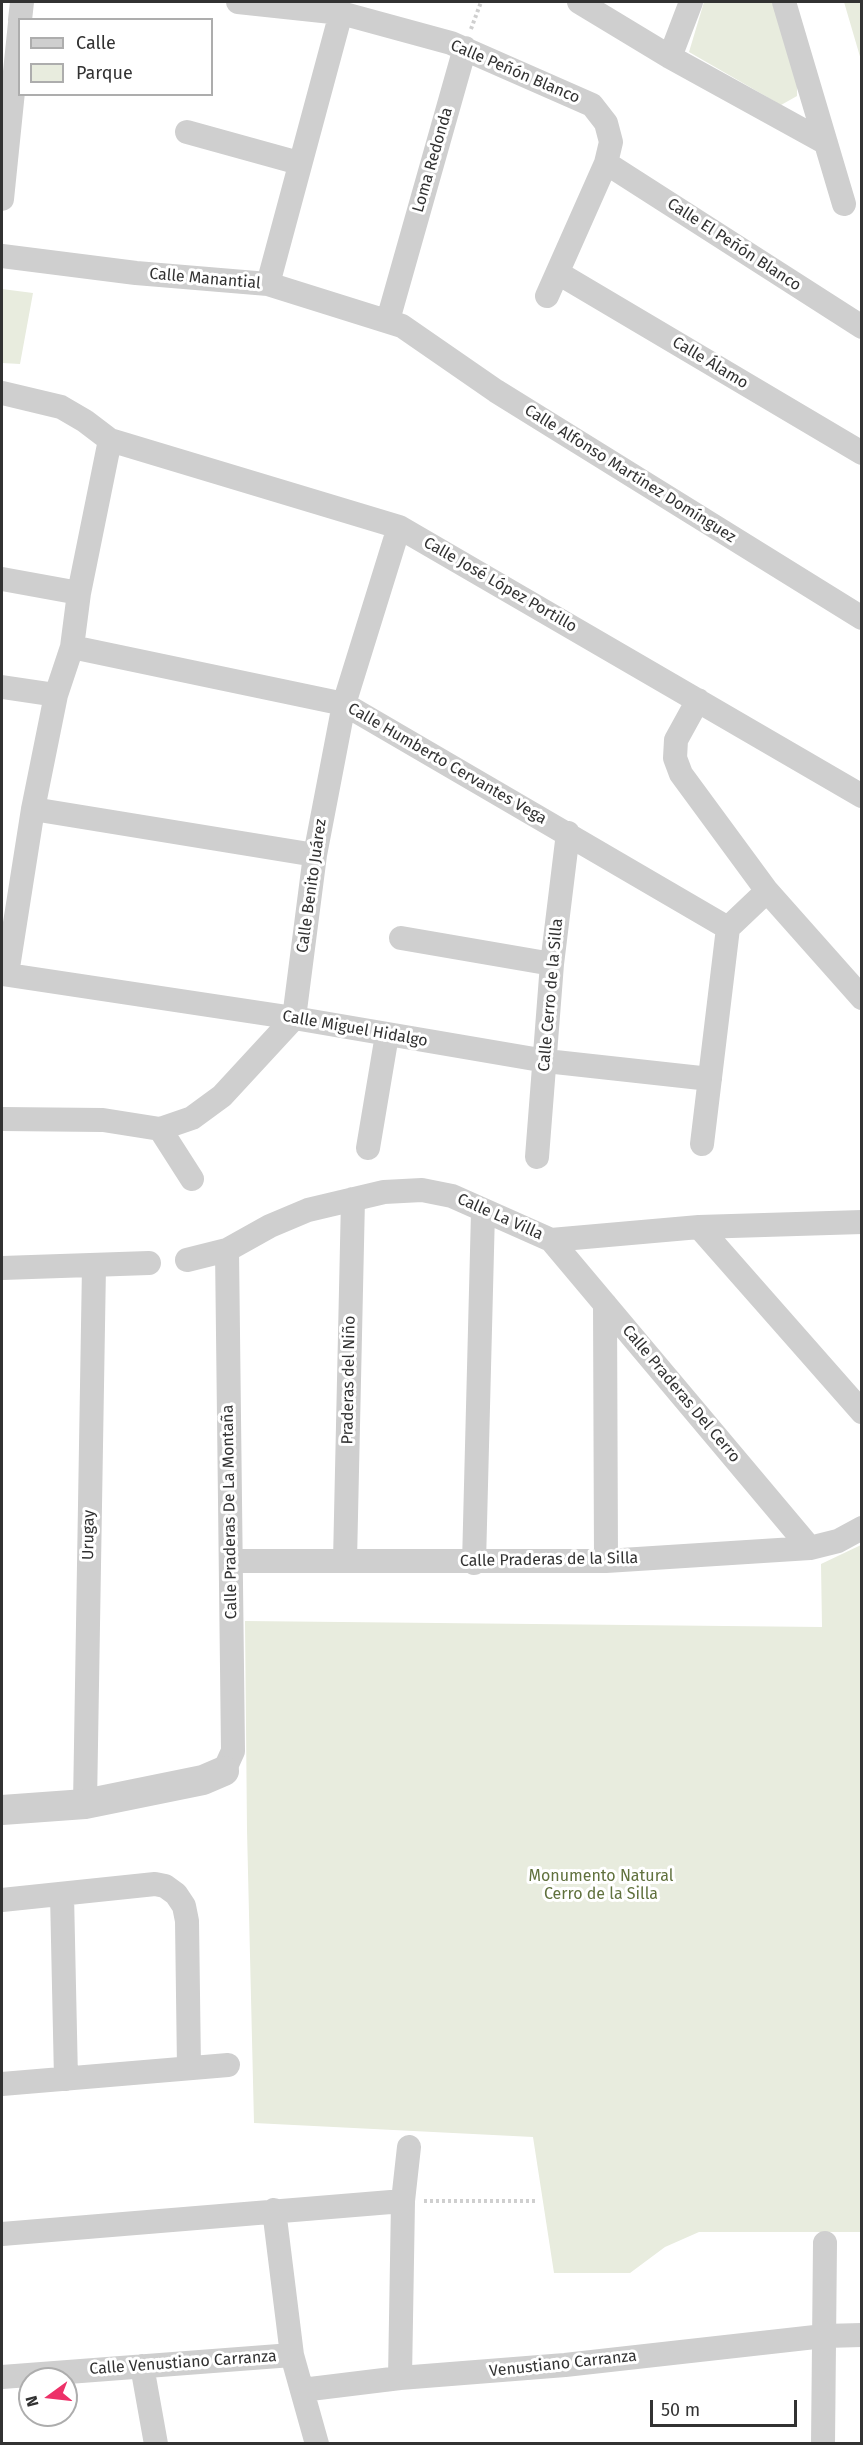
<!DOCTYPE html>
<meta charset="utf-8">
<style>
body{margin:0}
#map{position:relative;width:863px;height:2445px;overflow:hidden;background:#fff;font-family:"Fira Sans",sans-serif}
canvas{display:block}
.frame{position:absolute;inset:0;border:3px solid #323232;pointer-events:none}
.legend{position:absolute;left:18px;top:18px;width:195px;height:78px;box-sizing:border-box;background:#fff;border:2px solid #adadad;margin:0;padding:8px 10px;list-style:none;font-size:18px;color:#323232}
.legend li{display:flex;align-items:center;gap:12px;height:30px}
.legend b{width:30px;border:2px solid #adadad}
.north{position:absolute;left:18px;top:2367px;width:60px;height:60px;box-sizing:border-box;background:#fff;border:2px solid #adadad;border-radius:50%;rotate:255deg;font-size:16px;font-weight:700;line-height:24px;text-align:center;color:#323232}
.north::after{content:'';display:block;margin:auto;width:21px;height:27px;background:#ed3168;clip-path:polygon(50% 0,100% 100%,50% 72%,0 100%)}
.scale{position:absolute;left:650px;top:2400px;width:147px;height:27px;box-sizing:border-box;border:3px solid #323232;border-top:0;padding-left:8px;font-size:18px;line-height:21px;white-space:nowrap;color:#323232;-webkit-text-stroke:4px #fff;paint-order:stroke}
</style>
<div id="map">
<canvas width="863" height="2445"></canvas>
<div class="frame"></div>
<ul class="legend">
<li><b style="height:8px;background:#cfcfcf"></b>Calle</li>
<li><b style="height:16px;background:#e8ecde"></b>Parque</li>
</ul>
<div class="north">N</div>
<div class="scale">50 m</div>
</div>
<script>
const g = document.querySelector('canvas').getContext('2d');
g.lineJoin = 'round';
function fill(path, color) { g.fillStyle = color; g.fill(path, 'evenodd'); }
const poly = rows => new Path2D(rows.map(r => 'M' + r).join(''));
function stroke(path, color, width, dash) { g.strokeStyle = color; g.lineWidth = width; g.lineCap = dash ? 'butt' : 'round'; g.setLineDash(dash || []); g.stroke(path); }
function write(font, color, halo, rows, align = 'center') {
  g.font = font + ' "Fira Sans",sans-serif'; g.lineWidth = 6; g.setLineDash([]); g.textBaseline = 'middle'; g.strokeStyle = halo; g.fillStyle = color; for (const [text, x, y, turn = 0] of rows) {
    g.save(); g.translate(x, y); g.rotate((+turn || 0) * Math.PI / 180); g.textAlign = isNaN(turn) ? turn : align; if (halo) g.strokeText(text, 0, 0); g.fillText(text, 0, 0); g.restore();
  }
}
const green = poly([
 [704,2,772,2,797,81,797,96,781,105,689,52],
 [844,2,861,2,861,60],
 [2,289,33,293,20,364,2,363],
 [861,1545,861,2232,699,2232,665,2247,630,2273,554,2273,533,2137,254,2123,247,1830,245,1621,822,1627,821,1564]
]);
const path = poly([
 [471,29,481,2],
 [424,2201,537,2201]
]);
const minor = poly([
 [238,2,341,13,451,43,592,105,606,123,611,142,606,163,547,296],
 [579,2,670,57,826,143],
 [784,2,844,204],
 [20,20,22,2],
 [670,57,691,2],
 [187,132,299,163],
 [606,163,862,327],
 [2,199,20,23],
 [2,256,136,273,268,284,402,326,496,391,862,618],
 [558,273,862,453],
 [268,284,341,13],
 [388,320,465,48],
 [2,393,61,407,85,421,110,440,399,527,862,796],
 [2,579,79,593],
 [72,647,344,704,728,928],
 [2,687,56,695],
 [698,700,676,740,675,758,681,774,767,891,862,998],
 [33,809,315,855],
 [401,938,552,964],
 [2,974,294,1018,546,1061,710,1079],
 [7,974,33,809,56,695,72,647,79,593,110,440],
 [2,1119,103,1120,160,1129],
 [702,1144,728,928,767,891],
 [368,1148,387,1035],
 [537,1157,552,964,568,833],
 [192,1179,160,1129,192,1118,222,1096,294,1018,315,855,344,704,399,527],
 [699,1227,862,1412],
 [551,1240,810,1548],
 [187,1260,227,1250,270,1226,308,1210,384,1192,422,1190,452,1196,551,1240,699,1227,862,1222],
 [2,1268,149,1263],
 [605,1304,606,1561],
 [231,1561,606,1561,810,1548,838,1541,862,1528],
 [345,1561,353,1199],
 [474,1563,483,1212],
 [224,1771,233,1751,227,1250],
 [85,1804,94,1266],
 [62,1894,66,2079],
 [2,1900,155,1884,165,1886,176,1894,184,1906,187,1921,189,2068],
 [2,2084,228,2065],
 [274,2210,292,2355,317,2444],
 [2,2234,403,2201],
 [142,2366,156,2444],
 [2,2377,292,2355],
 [400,2378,403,2201,409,2147],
 [302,2390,400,2378,565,2365,824,2336,862,2335],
 [823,2444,825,2243]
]);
const tertiary = poly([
 [2,1810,85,1804,203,1780,224,1771]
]);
const streetNames = [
 ["Calle Peñón Blanco",515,72,23],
 ["Loma Redonda",433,160,-74],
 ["Calle El Peñón Blanco",734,245,33],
 ["Calle Manantial",205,279,5],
 ["Calle Álamo",710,363,31],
 ["Calle Alfonso Martínez Domínguez",630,474,32],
 ["Calle José López Portillo",500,585,30],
 ["Calle Humberto Cervantes Vega",447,764,30],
 ["Calle Benito Juárez",312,886,-82],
 ["Calle Cerro de la Silla",551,995,-85],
 ["Calle Miguel Hidalgo",355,1029,10],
 ["Calle La Villa",500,1217,24],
 ["Praderas del Niño",349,1380,-89],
 ["Calle Praderas Del Cerro",681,1394,50],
 ["Calle Praderas De La Montaña",230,1512,-91],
 ["Urugay",89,1535,-89],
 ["Calle Praderas de la Silla",549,1560,-1],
 ["Calle Venustiano Carranza",183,2363,-4],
 ["Venustiano Carranza",563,2364,-6]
];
const parkNames = [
 ["Monumento Natural",601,1877],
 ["Cerro de la Silla",601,1895]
];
fill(green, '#e8ecde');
stroke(path, '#cfcfcf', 4, [3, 3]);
stroke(minor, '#cfcfcf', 24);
stroke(tertiary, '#cfcfcf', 30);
write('16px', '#323232', '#fff', streetNames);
write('16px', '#60713d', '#fff', parkNames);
</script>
